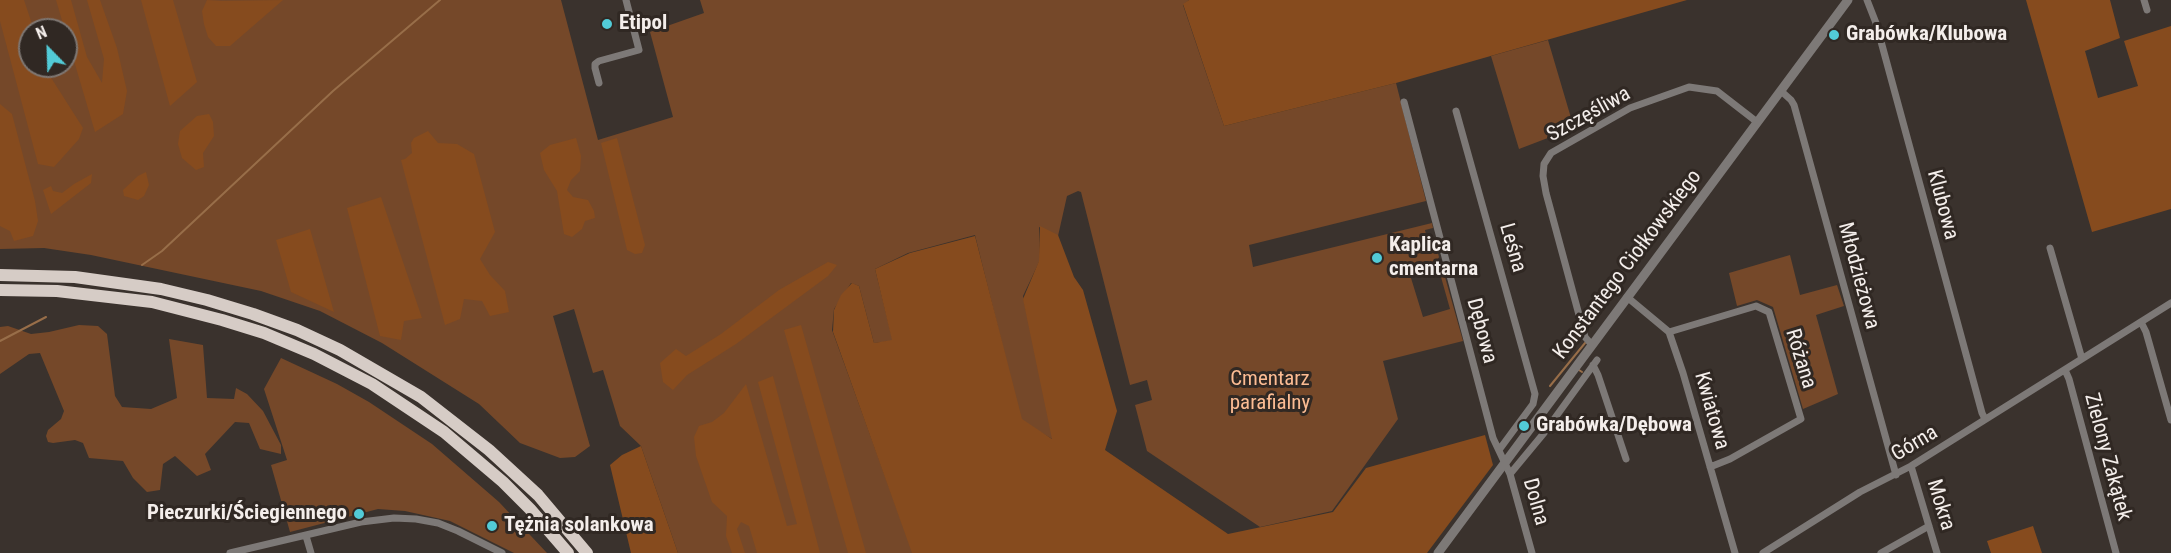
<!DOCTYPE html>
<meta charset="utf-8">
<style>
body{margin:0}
#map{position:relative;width:2171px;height:553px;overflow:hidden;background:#3a322d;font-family:"Roboto Condensed",sans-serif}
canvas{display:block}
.north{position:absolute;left:18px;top:18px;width:60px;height:60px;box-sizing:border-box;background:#302823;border:2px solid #7e7773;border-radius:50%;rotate:337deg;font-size:16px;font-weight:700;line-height:24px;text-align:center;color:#f4eeeb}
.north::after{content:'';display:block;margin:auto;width:21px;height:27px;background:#52cbd7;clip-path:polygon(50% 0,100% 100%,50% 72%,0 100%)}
</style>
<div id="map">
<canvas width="2171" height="553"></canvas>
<div class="north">N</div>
</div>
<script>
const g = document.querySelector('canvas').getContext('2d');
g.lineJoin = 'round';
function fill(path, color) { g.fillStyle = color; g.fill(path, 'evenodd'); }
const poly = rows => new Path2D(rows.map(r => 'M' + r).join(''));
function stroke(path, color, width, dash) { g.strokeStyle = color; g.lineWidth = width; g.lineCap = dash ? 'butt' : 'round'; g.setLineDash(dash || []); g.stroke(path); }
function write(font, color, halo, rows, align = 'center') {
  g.font = font + ' "Roboto Condensed",sans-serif'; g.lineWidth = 6; g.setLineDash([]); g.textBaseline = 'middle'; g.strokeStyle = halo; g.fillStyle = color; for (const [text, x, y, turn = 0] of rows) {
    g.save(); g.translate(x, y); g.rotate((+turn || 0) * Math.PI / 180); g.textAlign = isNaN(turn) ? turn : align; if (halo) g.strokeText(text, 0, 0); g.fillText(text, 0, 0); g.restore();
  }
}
const green = poly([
 [0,0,561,0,598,140,673,117,650,32,704,13,700,0,1189,0,1183,5,1224,126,1396,83,1426,201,1249,245,1253,267,1432,223,1433,228,1425,230,1428,244,1435,242,1439,257,1437,261,1406,268,1409,277,1411,274,1416,274,1411,278,1423,317,1450,309,1439,270,1433,269,1439,267,1443,270,1463,341,1383,361,1398,419,1332,511,1260,527,1147,451,1135,405,1152,400,1147,380,1130,385,1081,192,1078,191,1067,196,1058,236,1039,227,1040,260,1023,296,1054,440,1021,421,975,235,908,253,875,269,893,341,874,343,859,286,851,283,834,309,832,330,913,553,678,553,641,446,620,426,603,370,593,373,574,309,553,316,590,446,575,457,560,458,520,443,479,404,382,343,320,311,261,291,91,255,44,248,0,249],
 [30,30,66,30,66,66,30,66],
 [1548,40,1574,128,1519,149,1491,56],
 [1790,255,1800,295,1837,285,1844,306,1816,315,1838,394,1803,409,1773,307,1757,300,1737,306,1729,273],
 [79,325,98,326,107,334,115,396,122,407,151,409,177,398,169,339,203,345,207,398,234,399,236,388,247,394,263,411,281,445,281,454,260,449,249,423,235,422,205,454,211,470,197,476,175,456,163,464,160,490,147,492,133,478,123,461,89,458,83,443,75,440,53,443,48,442,46,436,48,430,61,419,64,411,40,353,29,354,0,374,0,327,8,326,31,334,49,332],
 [281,358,337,384,369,402,432,444,499,502,547,553,514,553,450,521,405,511,378,509,290,532,271,465,287,460,264,389]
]);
const forest = poly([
 [0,0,24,0,34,30,30,30,30,66,47,66,50,76,83,128,79,139,54,167,38,164,0,21],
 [56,0,71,0,87,57,102,83,104,59,87,0,100,0,117,48,127,91,123,114,95,132],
 [141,0,173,0,197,82,170,106],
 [207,0,222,1,283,0,230,46,216,46,208,37,204,24,202,11],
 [1189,0,1687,0,1396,83,1224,126,1183,4],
 [2026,0,2110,0,2120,38,2085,51,2098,98,2138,86,2124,41,2171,26,2171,209,2092,232],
 [0,104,12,114,35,201,38,221,33,236,14,241,10,231,0,226],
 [209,114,213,122,214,136,203,153,204,167,196,170,182,158,178,144,180,131,197,116],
 [428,131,438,143,457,144,474,154,495,232,480,259,490,275,505,291,509,312,490,316,482,301,464,299,460,319,445,325,401,160,405,159,412,153,411,143,414,138],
 [576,138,581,156,580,171,571,180,567,190,573,197,588,200,594,211,595,218,585,221,582,229,572,237,564,234,557,191,544,170,540,153,550,145],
 [617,138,645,245,642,253,635,254,627,250,601,143],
 [146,172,149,185,144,196,138,200,124,196,123,190,138,176],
 [92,174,91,183,51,214,43,190,51,186,53,191,62,193,74,184],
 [381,197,422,318,404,321,401,340,380,336,347,208],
 [1040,226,1058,235,1074,277,1083,290,1117,411,1105,450,1228,534,1333,512,1366,468,1485,435,1493,465,1427,553,912,553,833,332,834,310,841,295,852,283,859,286,874,343,892,340,875,269,910,253,975,236,1022,419,1052,439,1023,299,1039,261],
 [310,229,334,312,291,292,276,240],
 [828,262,837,265,828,276,736,344,687,375,673,390,663,382,660,363,676,349,686,356,721,334,779,290],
 [801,325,866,553,848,553,784,330],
 [773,376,820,553,757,553,749,526,741,522,737,529,745,553,732,553,726,536,727,516,712,502,696,456,694,437,699,426,712,422,724,413,746,384,787,526,797,524,758,382],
 [641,446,678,553,631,553,610,465,622,455],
 [2033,526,2042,553,1991,553,1987,541]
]);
const stream = poly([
 [142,265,162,251,333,91,440,0],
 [0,341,46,317],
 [1579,370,1582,372],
 [1550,386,1585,343]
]);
const minor = poly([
 [1867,0,1876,23,1982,413,1985,419],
 [2144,0,2147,10],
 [599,83,595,68,595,64,599,61,639,50,626,0],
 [1781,91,1791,100,1794,105,1896,475],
 [1404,102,1493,438,1510,474,1532,553],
 [1456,111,1535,394,1533,404,1499,450],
 [2050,248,2082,359],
 [1627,297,1669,332,1683,373,1735,553],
 [2141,322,2146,332,2171,420],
 [1669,332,1756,306,1769,312,1801,419,1730,459,1710,467],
 [1592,345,1585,337,1546,193,1543,176,1544,164,1551,153,1630,108,1689,87,1717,91,1757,122],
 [1593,365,1598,375,1626,459],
 [2065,370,2069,379,2116,553],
 [1911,466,1937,553],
 [1510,474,1544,433,1597,360],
 [306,536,311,553],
 [230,553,361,522,394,518,416,519,438,523,458,531,502,553],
 [1763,553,1860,492,1911,466,2171,303],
 [1881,553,1929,526]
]);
const tertiary = poly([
 [1438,553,1848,0]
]);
const trunk = poly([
 [0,275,75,277,161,289,207,300,253,314,297,330,340,350,421,397,489,450,538,495,587,553],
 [0,290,57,291,152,302,222,320,264,333,314,354,372,384,444,432,503,482,530,509,568,553]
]);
const markers = [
 [607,24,6,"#52cbd7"],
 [1834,35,6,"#52cbd7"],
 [1377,258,6,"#52cbd7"],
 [1524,426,6,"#52cbd7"],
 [359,514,6,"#52cbd7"],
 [492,526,6,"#52cbd7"]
];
const poiNames = [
 ["Etipol",619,24],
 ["Grabówka/Klubowa",1846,35],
 ["Kaplica",1389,246],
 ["cmentarna",1389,270],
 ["Grabówka/Dębowa",1536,426],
 ["Pieczurki/Ściegiennego",347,514,"right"],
 ["Tężnia solankowa",504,526]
];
const streetNames = [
 ["Szczęśliwa",1589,115,-29],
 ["Klubowa",1942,205,75],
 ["Leśna",1512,248,74],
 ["Konstantego Ciołkowskiego",1628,265,-53],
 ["Młodzieżowa",1858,276,75],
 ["Dębowa",1481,331,75],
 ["Różana",1800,359,73],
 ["Kwiatowa",1711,411,74],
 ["Górna",1915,444,-31],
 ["Zielony Zakątek",2107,457,75],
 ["Dolna",1535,502,74],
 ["Mokra",1940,505,73]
];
const parkNames = [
 ["Cmentarz",1270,380],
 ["parafialny",1270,404]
];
fill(green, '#754829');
fill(forest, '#864b1e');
stroke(stream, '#986e49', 2);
stroke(minor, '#7d7977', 7);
stroke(tertiary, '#7d7977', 9);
stroke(trunk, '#d6ccc6', 12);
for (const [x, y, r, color] of markers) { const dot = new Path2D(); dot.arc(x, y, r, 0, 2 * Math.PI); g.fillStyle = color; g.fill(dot); stroke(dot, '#302823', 2); }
write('bold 21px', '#f4eeeb', '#302823', poiNames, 'left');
write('21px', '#f4eeeb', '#302823', streetNames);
write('21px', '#fcbc93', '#302823', parkNames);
</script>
